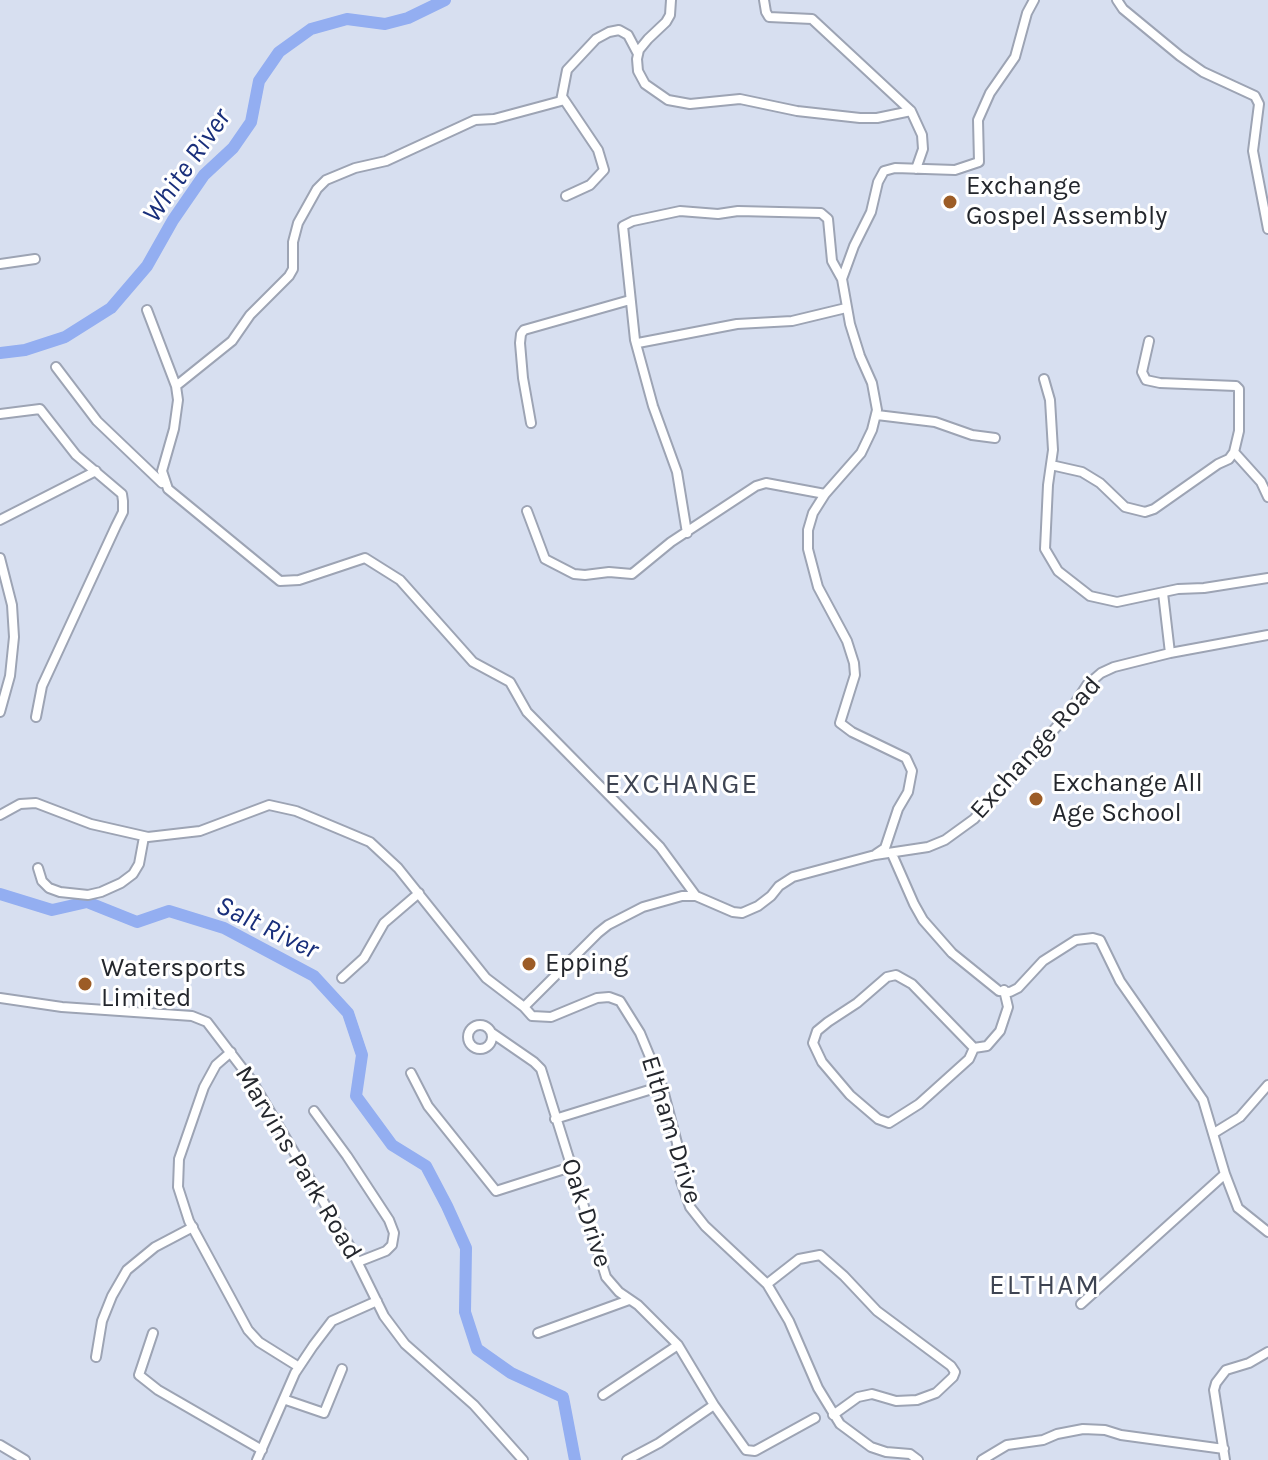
<!DOCTYPE html>
<style>
body{margin:0}
canvas{display:block;background:#d7dff0}
</style>
<canvas width="1268" height="1460"></canvas>
<script>
const g = document.querySelector('canvas').getContext('2d');
g.lineJoin = 'round';
const poly = rows => new Path2D(rows.map(r => 'M' + r).join(''));
function stroke(path, color, width, dash) { g.strokeStyle = color; g.lineWidth = width; g.lineCap = dash ? 'butt' : 'round'; g.setLineDash(dash || []); g.stroke(path); }
function write(font, color, halo, rows, align = 'center') {
  g.font = font + ' Karla,sans-serif'; g.lineWidth = 6; g.setLineDash([]); g.textBaseline = 'middle'; g.strokeStyle = halo; g.fillStyle = color; for (const [text, x, y, turn = 0] of rows) {
    g.save(); g.translate(x, y); g.rotate((+turn || 0) * Math.PI / 180); g.textAlign = isNaN(turn) ? turn : align; if (halo) g.strokeText(text, 0, 0); g.fillText(text, 0, 0); g.restore();
  }
}
const river = poly([
 [0,353,25,350,65,337,111,308,147,266,173,220,204,175,233,148,251,122,259,81,279,52,311,29,347,19,385,24,408,18,445,0],
 [0,894,52,910,87,902,137,922,169,911,224,928,314,976,348,1013,362,1055,356,1096,392,1145,426,1166,447,1206,466,1248,465,1312,477,1349,511,1373,563,1397,575,1460]
]);
const minor = poly([
 [671,0,670,15,666,22,648,39,639,50,637,59,638,71,645,84,668,100,690,104,740,99,797,111,860,118,877,118,911,111],
 [764,0,766,12,769,17,812,19,911,111,922,135,923,149,916,169],
 [1117,0,1123,9,1180,56,1203,72,1255,96,1259,104,1253,151,1268,229],
 [563,98,598,150,604,170,590,185,566,196],
 [0,264,35,259],
 [147,310,176,386,178,400,174,429,162,471,168,489,280,581,299,580,365,558,400,580,473,662,510,682,527,712,660,847,696,896],
 [1149,341,1142,372,1146,380,1160,383,1236,386,1239,389,1239,431,1234,452],
 [638,343,737,324,792,321,846,308],
 [56,367,97,421,162,483],
 [1044,379,1050,400,1053,450,1048,485,1045,549,1058,571,1090,596,1117,602,1178,589,1204,588,1268,578],
 [176,386,232,341,250,315,289,276,293,269,293,242,298,223,317,189,326,180,355,168,386,161,475,120,494,119,561,101,567,70,596,39,609,32,619,30,628,35,638,54],
 [0,414,40,409,76,455,122,494,123,501,123,512,116,526,42,686,36,717],
 [877,415,935,422,972,435,995,438],
 [531,423,523,378,520,343,521,334,524,330,630,300],
 [1051,465,1082,472,1100,483,1125,507,1145,512,1154,509,1218,464,1229,459,1234,452,1261,482,1268,497],
 [527,511,545,559,574,574,585,575,609,572,632,574,671,542,756,486,766,483,825,494],
 [0,520,96,471],
 [687,533,677,472,653,406,635,340,623,226,633,221,680,211,718,214,738,211,821,213,828,219,832,261,842,279],
 [0,558,12,605,14,637,10,676,0,712],
 [1163,593,1170,653],
 [0,815,20,804,36,803,91,824,148,837,200,831,269,805,296,811,370,842,398,868,486,978,524,1007,598,933,608,925,643,907,682,896,696,896,733,912,742,913,758,906,771,896,779,886,793,877,875,855,928,847,945,840,974,819,1068,714,1087,685,1101,673,1114,667,1170,653,1268,635],
 [876,854,885,848,898,809,908,792,912,771,906,758,852,732,840,723,855,675,854,663,847,641,818,587,808,549,808,530,813,513,825,494,861,453,872,430,877,410,872,383,860,356,850,324,842,279,854,246,871,212,878,182,884,171,895,168,955,170,979,162,978,120,990,93,1015,57,1027,13,1034,0],
 [892,854,914,904,923,920,952,953,999,991,1010,992,1018,988,1043,961,1076,940,1093,938,1100,940,1120,981,1203,1100,1225,1174,1238,1208,1268,1232],
 [38,868,42,881,49,888,60,892,88,895,101,892,121,883,133,874,139,864,144,837],
 [342,978,364,958,384,923,419,893],
 [0,998,62,1007,192,1016,207,1022,252,1081,349,1245,384,1316,405,1344,474,1405,523,1460],
 [524,1007,532,1016,551,1017,597,998,609,997,620,1001,640,1033,662,1086,677,1143,681,1181,690,1207,705,1226,767,1284,789,1321,818,1388,840,1424,871,1447,886,1452,910,1454,918,1460],
 '468 1037a12 12 0 1 1 24 0a12 12 0 1 1-24 0Z',
 [492,1033,534,1062,541,1069,606,1277,619,1292,638,1305,678,1345,714,1405,746,1450,755,1451,815,1418],
 [974,1048,912,984,896,975,887,977,857,1003,828,1022,817,1031,813,1043,822,1062,850,1095,878,1119,889,1123,919,1104,969,1059,974,1048,987,1046,1000,1031,1008,1007,1004,990],
 [231,1052,216,1065,204,1087,179,1159,178,1187,189,1221,248,1330,259,1342,299,1367],
 [411,1073,428,1106,496,1191,571,1167],
 [314,1111,347,1156,389,1220,394,1233,392,1245,386,1251,358,1262],
 [555,1119,662,1086],
 [1214,1133,1240,1117,1268,1085],
 [767,1284,799,1259,820,1255,844,1276,877,1311,951,1366,955,1372,953,1377,936,1393,917,1400,896,1401,872,1394,858,1397,833,1415],
 [1081,1304,1225,1174],
 [153,1333,139,1375,158,1390,262,1450],
 [538,1333,629,1300],
 [96,1357,102,1321,112,1296,127,1270,155,1247,193,1227],
 [603,1395,678,1345],
 [286,1400,324,1413,342,1369],
 [0,1445,25,1460],
 [257,1460,295,1373,313,1346,332,1321,377,1301],
 [627,1460,659,1443,714,1405],
 [982,1460,1007,1445,1043,1440,1057,1434,1083,1429,1105,1430,1121,1435,1224,1449],
 [1225,1460,1214,1390,1216,1383,1226,1370,1249,1363,1268,1352]
]);
const markers = [
 [950,202,8,"#9c5c26"],
 [1036,799,8,"#9c5c26"],
 [529,964,8,"#9c5c26"],
 [85,984,8,"#9c5c26"]
];
const poiNames = [
 ["Exchange",966,187],
 ["Gospel Assembly",966,217],
 ["Exchange All",1052,784],
 ["Age School",1052,814],
 ["Epping",545,964],
 ["Watersports",101,969],
 ["Limited",101,999]
];
const streetNames = [
 ["Exchange Road",1036,748,-48],
 ["Eltham Drive",671,1130,73],
 ["Marvins Park Road",298,1163,59],
 ["Oak Drive",586,1213,72]
];
const waterNames = [
 ["White River",187,166,-55],
 ["Salt River",267,928,26]
];
const neighbourhoodNames = [
 ["EXCHANGE",682,785],
 ["ELTHAM",1045,1286]
];
stroke(river, '#93aef1', 12);
stroke(minor, '#9da4b4', 12);
stroke(minor, '#fff', 8);
for (const [x, y, r, color] of markers) { const dot = new Path2D(); dot.arc(x, y, r, 0, 2 * Math.PI); g.fillStyle = color; g.fill(dot); stroke(dot, '#fff', 3); }
write('26px', '#24272d', '#fff', poiNames, 'left');
write('26px', '#24272d', '#fff', streetNames);
write('italic 28px', '#192f7b', '#fff', waterNames);
g.letterSpacing = '2px';
write('28px', '#3e4452', '#fff', neighbourhoodNames);
g.letterSpacing = '0px';
</script>
